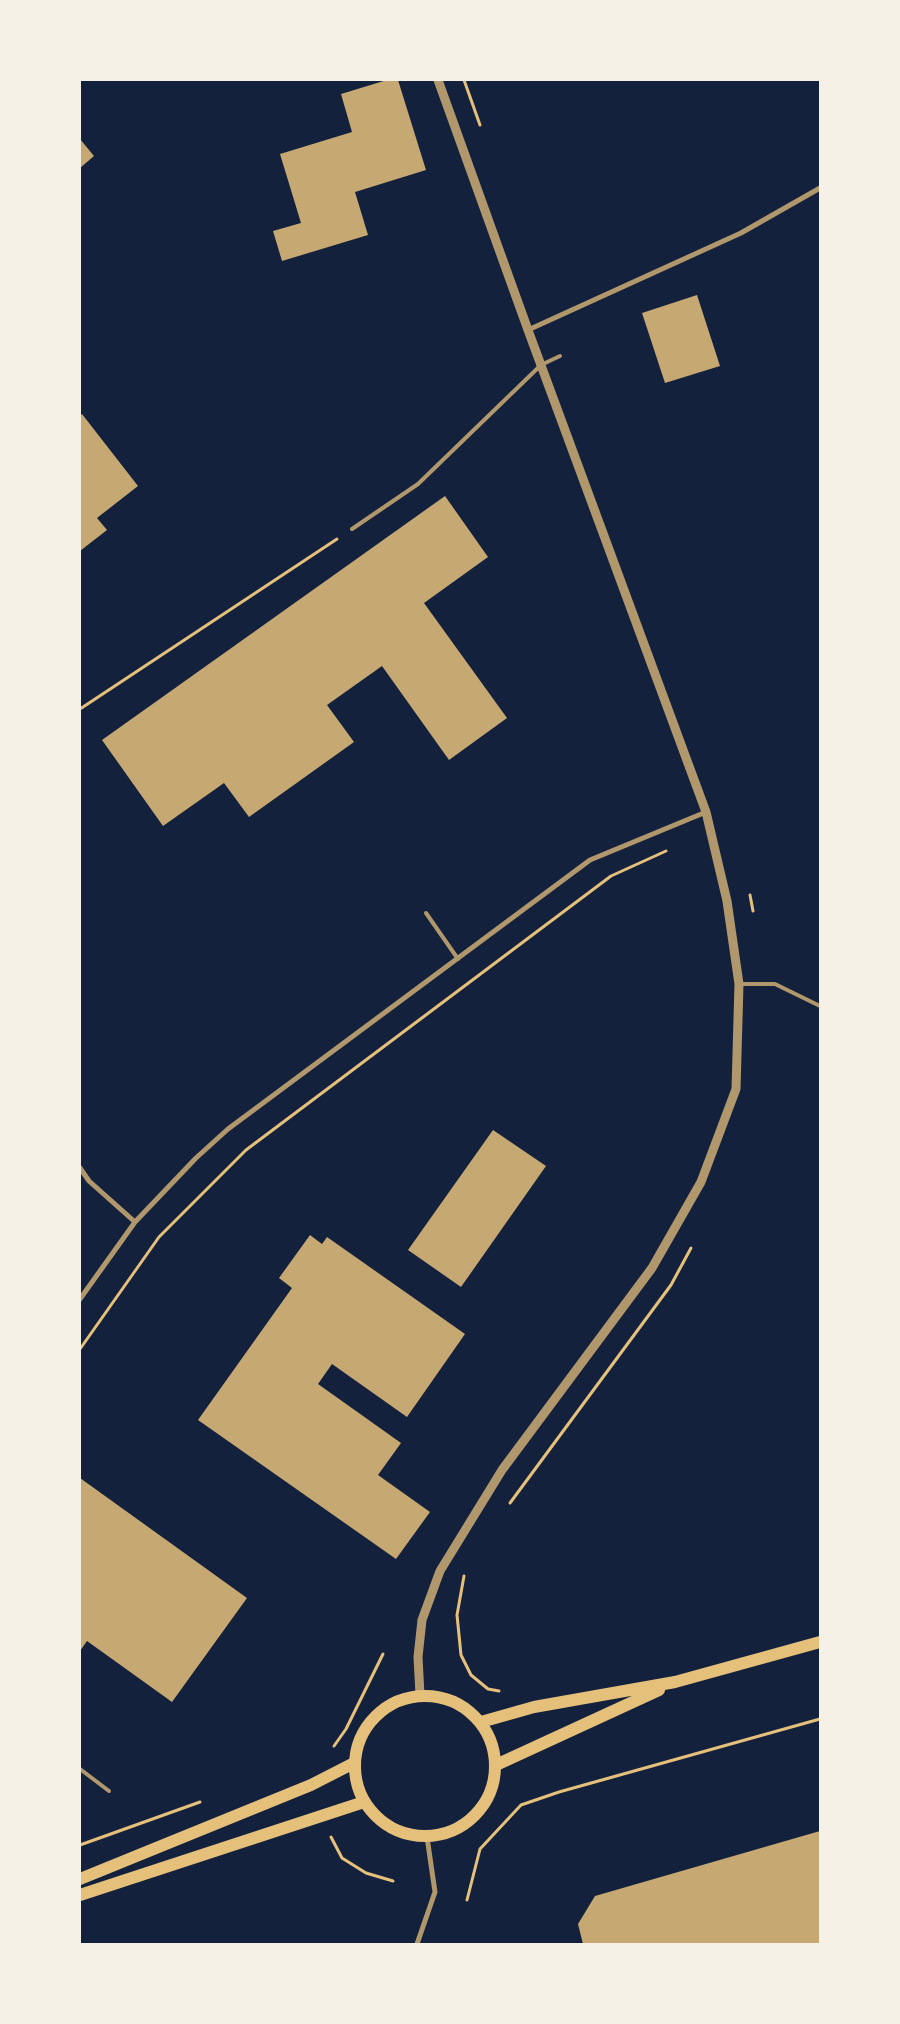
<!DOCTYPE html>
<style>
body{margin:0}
#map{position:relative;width:900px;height:2024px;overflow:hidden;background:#14213d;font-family:"Titillium Web",sans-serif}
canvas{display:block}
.frame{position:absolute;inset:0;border:81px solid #f6f1e7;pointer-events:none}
</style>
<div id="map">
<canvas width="900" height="2024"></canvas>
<div class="frame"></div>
</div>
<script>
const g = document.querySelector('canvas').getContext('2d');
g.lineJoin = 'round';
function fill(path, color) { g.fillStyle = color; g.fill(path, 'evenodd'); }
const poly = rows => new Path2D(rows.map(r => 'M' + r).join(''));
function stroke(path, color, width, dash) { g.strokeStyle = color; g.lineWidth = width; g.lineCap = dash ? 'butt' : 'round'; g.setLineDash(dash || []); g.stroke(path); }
const building = poly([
 [387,80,398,80,426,170,355,192,368,235,282,261,273,231,301,223,280,154,352,132,341,94],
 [80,139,94,156,80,168],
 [697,295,720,366,665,383,642,313],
 [82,414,138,486,97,518,107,530,80,551,80,416],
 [445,496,488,557,424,603,507,718,449,760,382,666,327,705,354,742,249,817,224,783,163,826,102,740],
 [493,1130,546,1166,461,1287,408,1250],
 [310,1235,322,1244,327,1237,465,1334,407,1417,332,1364,318,1384,401,1443,378,1475,430,1512,396,1559,198,1420,292,1288,279,1278],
 [80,1478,247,1598,172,1702,87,1641,80,1651],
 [820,1831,820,1944,583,1944,578,1924,595,1896]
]);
const path = poly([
 [464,80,480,125],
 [80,709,337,539],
 [750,895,753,911],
 [80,1349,159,1237,246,1150,611,876,666,851],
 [510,1503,671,1285,691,1248],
 [464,1576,457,1615,461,1655,471,1675,488,1689,499,1691],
 [334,1746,346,1729,383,1654],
 [331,1837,342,1858,366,1873,393,1881],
 [80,1845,200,1802],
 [467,1900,480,1849,521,1805,559,1792,820,1719]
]);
const service = poly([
 [352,529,418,484,541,365,560,356],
 [426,913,458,959],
 [740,984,775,984,820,1006],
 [80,1769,109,1791]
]);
const minor = poly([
 [528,330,741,233,820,188],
 [80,1168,89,1181,135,1222],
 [80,1299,135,1222,196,1158,228,1129,590,860,706,812],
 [417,1944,435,1892,427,1837]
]);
const tertiary = poly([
 [420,1695,418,1657,422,1620,440,1571,502,1470,652,1268,701,1182,736,1089,739,984,727,901,706,812,528,330,438,80]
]);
const primary = poly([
 '355 1766a70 70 0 1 1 140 0a70 70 0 1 1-140 0Z',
 [481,1722,534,1707,675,1682,820,1642],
 [496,1765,659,1690],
 [80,1879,311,1785,354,1763],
 [80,1895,364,1802]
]);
fill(building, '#c6a872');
stroke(path, '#e5c07b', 3);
stroke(service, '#b1986c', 4);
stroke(minor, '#b1986c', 5);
stroke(tertiary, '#b1986c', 9);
stroke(primary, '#e5c07b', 12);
</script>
